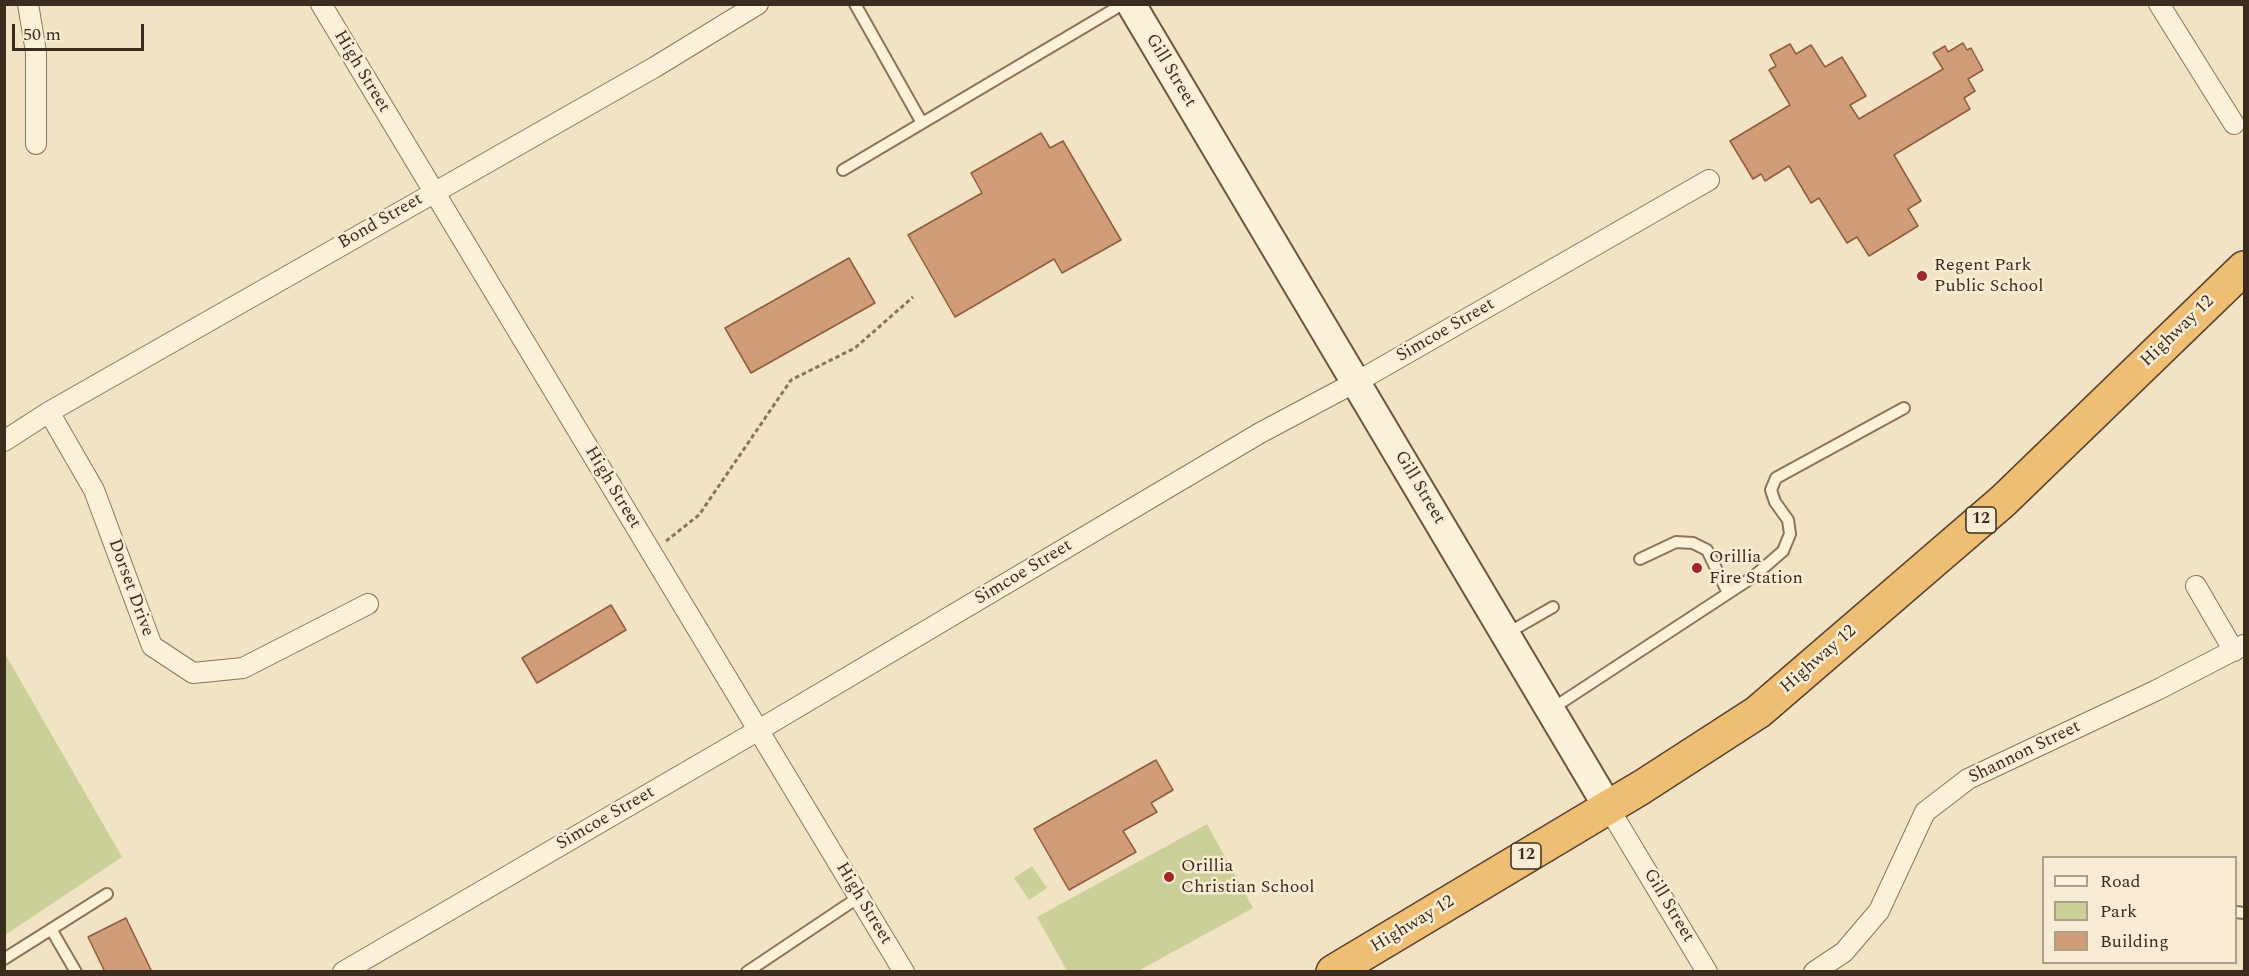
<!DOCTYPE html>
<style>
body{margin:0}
#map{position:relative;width:2249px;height:976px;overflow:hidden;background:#f1e3c4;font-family:Spectral,serif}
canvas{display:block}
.frame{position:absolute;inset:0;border:6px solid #3c2c1e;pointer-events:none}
.legend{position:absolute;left:2042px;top:856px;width:195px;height:108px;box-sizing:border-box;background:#f8edd4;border:2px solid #ada08b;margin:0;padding:8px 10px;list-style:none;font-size:18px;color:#3c2c1e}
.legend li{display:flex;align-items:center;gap:12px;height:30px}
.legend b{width:30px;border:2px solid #ada08b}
.scale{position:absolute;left:12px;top:24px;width:132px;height:27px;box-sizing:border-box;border:3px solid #3c2c1e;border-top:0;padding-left:8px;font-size:18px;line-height:21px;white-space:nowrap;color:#3c2c1e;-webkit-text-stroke:4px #f8edd4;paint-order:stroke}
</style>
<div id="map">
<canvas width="2249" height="976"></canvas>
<div class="frame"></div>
<ul class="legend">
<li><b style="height:8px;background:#fbf0d8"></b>Road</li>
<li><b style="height:16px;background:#cad097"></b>Park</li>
<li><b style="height:16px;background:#d19d78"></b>Building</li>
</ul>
<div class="scale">50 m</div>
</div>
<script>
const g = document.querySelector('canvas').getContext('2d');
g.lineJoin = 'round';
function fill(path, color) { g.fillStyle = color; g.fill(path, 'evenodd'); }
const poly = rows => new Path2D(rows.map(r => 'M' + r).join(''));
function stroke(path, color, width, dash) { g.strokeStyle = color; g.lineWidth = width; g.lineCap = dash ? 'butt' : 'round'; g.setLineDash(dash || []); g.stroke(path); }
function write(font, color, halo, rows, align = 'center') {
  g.font = font + ' Spectral,serif'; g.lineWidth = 5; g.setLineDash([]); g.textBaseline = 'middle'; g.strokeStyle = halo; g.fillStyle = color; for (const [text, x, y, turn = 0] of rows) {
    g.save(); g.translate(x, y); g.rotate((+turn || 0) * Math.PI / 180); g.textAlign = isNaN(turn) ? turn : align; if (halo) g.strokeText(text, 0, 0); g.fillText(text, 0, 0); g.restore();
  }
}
const green = poly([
 [4,652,122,857,5,935,4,935],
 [1207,824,1253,908,1138,971,1067,971,1037,917],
 [1032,866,1047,888,1029,900,1014,878]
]);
const building = poly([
 [1963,43,1967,50,1971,48,1983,70,1968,79,1975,91,1964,98,1970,109,1894,155,1921,201,1908,209,1918,226,1869,256,1857,237,1847,243,1819,198,1811,203,1789,166,1765,181,1761,174,1753,179,1730,141,1790,105,1769,70,1776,66,1770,55,1790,44,1796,54,1811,45,1825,67,1842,57,1866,96,1850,105,1859,119,1943,69,1933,53,1945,46,1948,52,1963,43],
 [1041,133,1050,148,1063,141,1121,240,1062,273,1054,259,955,317,908,235,982,193,971,173,1041,133],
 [849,258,875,303,751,373,725,328,849,258],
 [611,605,626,630,537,683,522,658,611,605],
 [1156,760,1173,790,1151,803,1157,812,1123,831,1136,852,1069,890,1034,829,1156,760],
 [126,918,152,972,105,972,88,937,126,918]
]);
const path = poly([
 [666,541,699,515,791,380,855,348,913,297]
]);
const service = poly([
 [855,4,922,123],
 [843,170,1123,4],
 [1640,559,1676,542,1693,543,1707,550,1728,593],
 [1506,634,1553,607],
 [1550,710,1753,577,1783,551,1790,534,1788,520,1775,502,1771,490,1776,478,1904,408],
 [2236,912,2244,913],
 [51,929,76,972],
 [4,959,107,894],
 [747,972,859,897]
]);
const minor = poly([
 [28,4,36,52,36,144],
 [321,4,904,972],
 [2159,4,2234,124],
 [49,412,94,490,152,646,193,673,243,668,368,604],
 [4,441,49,412,655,67,758,4],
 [2196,586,2234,651],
 [1608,807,1707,972],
 [343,972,757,731,1260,433,1367,376,1709,180],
 [1814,972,1844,952,1879,911,1925,812,1968,779,2157,690,2244,645]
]);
const secondary = poly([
 [1131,4,1608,807]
]);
const trunk = poly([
 [1333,972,1642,787,1758,712,2003,501,2244,268]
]);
const markers = [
 [1922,276,6,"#a02526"],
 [1697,568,6,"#a02526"],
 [1169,877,6,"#a02526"]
];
const shields = [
 [1981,520,30],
 [1526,856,30]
];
const shieldNames = [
 ["12",1981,520],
 ["12",1526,856]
];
const streetNames = [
 ["Gill Street",1170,71,59],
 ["High Street",361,72,59],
 ["Bond Street",381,222,-30],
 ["Simcoe Street",1446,331,-30],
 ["Highway 12",2178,332,-44],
 ["High Street",612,488,59],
 ["Gill Street",1419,488,59],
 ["Simcoe Street",1024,573,-31],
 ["Dorset Drive",130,588,70],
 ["Highway 12",1819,660,-41],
 ["Shannon Street",2025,753,-26],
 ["Simcoe Street",606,819,-30],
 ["High Street",863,904,59],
 ["Gill Street",1668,906,59],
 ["Highway 12",1413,925,-31]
];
const poiNames = [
 ["Regent Park",1934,266],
 ["Public School",1934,287],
 ["Orillia",1709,558],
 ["Fire Station",1709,579],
 ["Orillia",1181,867],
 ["Christian School",1181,888]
];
fill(green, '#cad097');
fill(building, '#d19d78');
stroke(building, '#8e5d3d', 1.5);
stroke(service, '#8d7459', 14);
stroke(minor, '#8d7459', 22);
stroke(secondary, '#6f553c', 32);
stroke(trunk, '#5b422d', 36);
stroke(path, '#8d7459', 3, [4.5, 3]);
stroke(service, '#fbf0d8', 10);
stroke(minor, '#fbf0d8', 20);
stroke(secondary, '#fbf0d8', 28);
stroke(trunk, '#eebe75', 33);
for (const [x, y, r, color] of markers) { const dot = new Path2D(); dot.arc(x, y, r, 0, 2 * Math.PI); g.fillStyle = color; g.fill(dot); stroke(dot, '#f8edd4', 2); }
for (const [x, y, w] of shields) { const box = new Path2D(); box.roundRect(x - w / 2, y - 13, w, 26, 4.5); g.fillStyle = '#f8edd4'; g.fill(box); stroke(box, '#3c2c1e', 1.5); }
write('bold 16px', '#3c2c1e', null, shieldNames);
write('18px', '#3c2c1e', '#f8edd4', streetNames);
write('18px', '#3c2c1e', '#f8edd4', poiNames, 'left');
</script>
